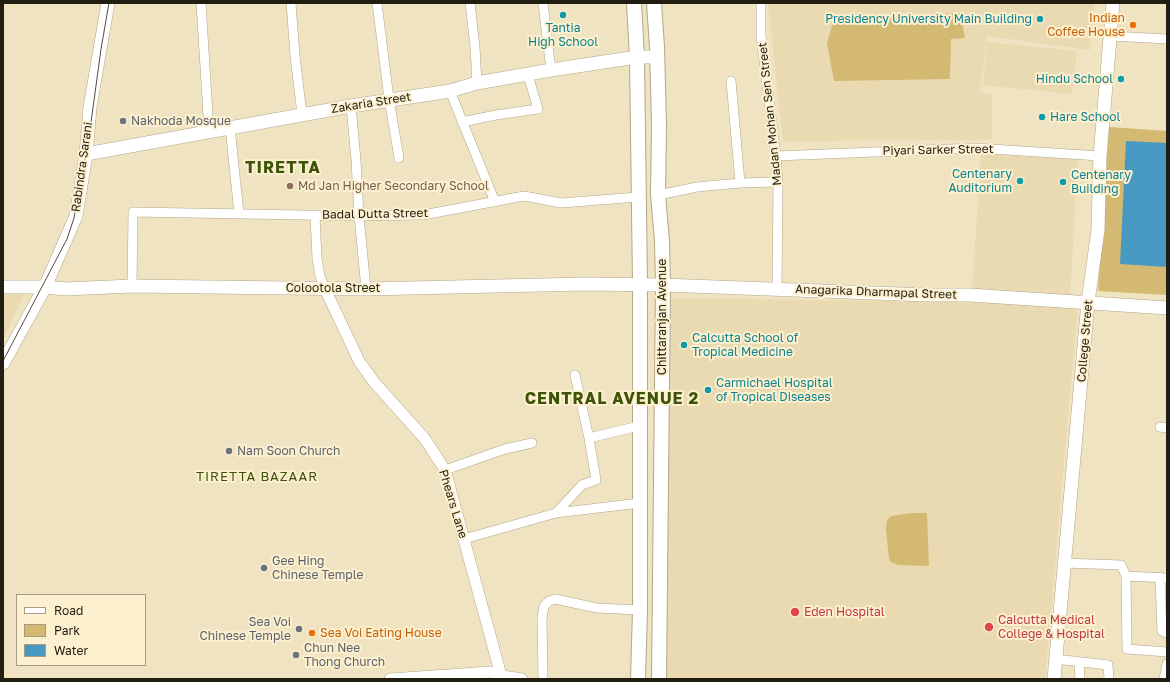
<!DOCTYPE html>
<style>
body{margin:0}
#map{position:relative;width:1170px;height:682px;overflow:hidden;background:#efe3c2;font-family:"Golos Text",sans-serif}
canvas{display:block}
.frame{position:absolute;inset:0;border:4px solid #221d11;pointer-events:none}
.legend{position:absolute;left:16px;top:594px;width:130px;height:72px;box-sizing:border-box;background:#fcf0cf;border:1px solid #a59c83;margin:0;padding:5px 7px;list-style:none;font-size:12px;color:#221d11}
.legend li{display:flex;align-items:center;gap:8px;height:20px}
.legend b{width:20px;border:1px solid #a59c83}
</style>
<div id="map">
<canvas width="1170" height="682"></canvas>
<div class="frame"></div>
<ul class="legend">
<li><b style="height:5px;background:#fff"></b>Road</li>
<li><b style="height:11px;background:#d3b971"></b>Park</li>
<li><b style="height:11px;background:#4899c1"></b>Water</li>
</ul>
</div>
<script>
const g = document.querySelector('canvas').getContext('2d');
g.lineJoin = 'round';
function fill(path, color) { g.fillStyle = color; g.fill(path, 'evenodd'); }
const poly = rows => new Path2D(rows.map(r => 'M' + r).join(''));
function stroke(path, color, width, dash) { g.strokeStyle = color; g.lineWidth = width; g.lineCap = dash ? 'butt' : 'round'; g.setLineDash(dash || []); g.stroke(path); }
function write(font, color, halo, rows, align = 'center') {
  g.font = font + ' "Golos Text",sans-serif'; g.lineWidth = 4; g.setLineDash([]); g.textBaseline = 'middle'; g.strokeStyle = halo; g.fillStyle = color; for (const [text, x, y, turn = 0] of rows) {
    g.save(); g.translate(x, y); g.rotate((+turn || 0) * Math.PI / 180); g.textAlign = isNaN(turn) ? turn : align; if (halo) g.strokeText(text, 0, 0); g.fillText(text, 0, 0); g.restore();
  }
}
const built = poly([
 [768,3,937,3,952,5,952,3,1095,3,1090,50,987,36,980,92,992,94,992,139,978,140,783,141],
 [987,42,1077,51,1072,94,983,85],
 [981,154,1078,159,1070,295,972,289],
 [3,291,25,291,3,340],
 [667,298,1078,304,1045,679,663,679]
]);
const green = poly([
 [960,13,965,38,951,39,950,79,834,81,827,43,834,19],
 [1109,127,1167,131,1167,295,1098,291],
 [913,513,927,513,929,566,898,565,891,562,889,559,886,529,887,520,891,516]
]);
const water = poly([
 [1126,141,1167,143,1167,267,1120,264]
]);
const minor = poly([
 [201,3,209,131],
 [291,3,295,56,302,114],
 [377,3,389,99,399,158],
 [470,3,475,47,477,83],
 [543,3,551,70],
 [761,3,761,36,776,156,778,182,777,289],
 [1111,36,1167,39],
 [731,81,740,183,778,182],
 [450,91,495,202],
 [351,106,356,160,359,216,366,289],
 [462,122,496,115,538,109,528,75],
 [230,127,239,214],
 [776,156,975,148,1100,156],
 [658,195,697,187,740,183],
 [315,215,317,259,320,276,325,289],
 [132,286,133,212,359,216,423,215,524,196,561,203,638,197],
 [1160,427,1167,428],
 [589,438,639,426],
 [445,470,505,449,532,443],
 [556,513,640,503],
 [464,539,556,513,582,485,596,480,589,438,575,375],
 [1064,563,1121,565,1126,576,1167,578],
 [1126,576,1127,649,1167,652],
 [1160,577,1162,631,1167,633],
 [1055,659,1108,665,1109,679],
 [1079,662,1080,679],
 [543,679,542,619,544,606,549,601,555,599,597,608,640,610],
 [1164,679,1167,664]
]);
const tertiary = poly([
 [325,289,359,361,374,382,425,439,445,470,502,679],
 [390,679,491,672,502,676,522,679]
]);
const secondary = poly([
 [86,154,351,106,450,91,477,83,551,70,637,57,657,57],
 [3,287,45,287,65,289,132,286,366,289,585,284,663,285,927,295,970,295,1167,308],
 [3,363,45,287,76,216,86,154,90,107,108,3],
 [1054,679,1088,302,1098,230,1100,156,1113,3]
]);
const primary = poly([
 [634,3,637,57,640,284,640,610,638,679],
 [654,3,657,47,659,126,658,195,662,241,663,285,659,679]
]);
const tram = poly([
 [3,361,67,239,74,218,89,137,101,49,109,3]
]);
const markers = [
 [563,15,4,"#0f9aa8"],
 [1040,19,4,"#0f9aa8"],
 [1133,25,4,"#e8710a"],
 [1121,79,4,"#0f9aa8"],
 [1042,117,4,"#0f9aa8"],
 [123,121,4,"#6b7280"],
 [1020,181,4,"#0f9aa8"],
 [1063,182,4,"#0f9aa8"],
 [290,186,4,"#8d6e63"],
 [684,345,4,"#0f9aa8"],
 [708,390,4,"#0f9aa8"],
 [229,451,4,"#6b7280"],
 [264,568,4,"#6b7280"],
 [795,612,5,"#e0444e"],
 [989,627,5,"#e0444e"],
 [299,629,4,"#6b7280"],
 [312,633,4,"#e8710a"],
 [296,655,4,"#6b7280"]
];
const foodNames = [
 ["Indian",1125,18],
 ["Coffee House",1125,32],
 ["Sea Voi Eating House",320,633,"left"]
];
const cultureNames = [
 ["Presidency University Main Building",1032,19,"right"],
 ["Tantia",563,28,"center"],
 ["High School",563,42,"center"],
 ["Hindu School",1113,79,"right"],
 ["Hare School",1050,117],
 ["Centenary",1012,174,"right"],
 ["Auditorium",1012,188,"right"],
 ["Centenary",1071,175],
 ["Building",1071,189],
 ["Calcutta School of",692,338],
 ["Tropical Medicine",692,352],
 ["Carmichael Hospital",716,383],
 ["of Tropical Diseases",716,397]
];
const streetNames = [
 ["Zakaria Street",371,103,-9],
 ["Madan Mohan Sen Street",770,114,-96],
 ["Piyari Sarker Street",938,150,-1],
 ["Rabindra Sarani",82,167,-82],
 ["Badal Dutta Street",375,214,-1],
 ["Colootola Street",333,288],
 ["Anagarika Dharmapal Street",876,292,2],
 ["Chittaranjan Avenue",662,317,-90],
 ["College Street",1085,341,-85],
 ["Phears Lane",453,504,73]
];
const worshipNames = [
 ["Nakhoda Mosque",131,121],
 ["Nam Soon Church",237,451],
 ["Gee Hing",272,561],
 ["Chinese Temple",272,575],
 ["Sea Voi",291,622,"right"],
 ["Chinese Temple",291,636,"right"],
 ["Chun Nee",304,648],
 ["Thong Church",304,662]
];
const educationNames = [
 ["Md Jan Higher Secondary School",298,186]
];
const healthNames = [
 ["Eden Hospital",804,612],
 ["Calcutta Medical",998,620],
 ["College & Hospital",998,634]
];
const neighbourhoodNames = [
 ["TIRETTA BAZAAR",257,477]
];
const districtNames = [
 ["TIRETTA",283,168],
 ["CENTRAL AVENUE 2",612,399]
];
fill(built, '#e9dab2');
fill(green, '#d3b971');
fill(water, '#4899c1');
stroke(minor, '#b2a787', 10);
stroke(tertiary, '#b2a787', 12);
stroke(secondary, '#b2a787', 14);
stroke(primary, '#b2a787', 16);
stroke(minor, '#fff', 9);
stroke(tertiary, '#fff', 11);
stroke(secondary, '#fff', 13);
stroke(primary, '#fff', 14);
stroke(tram, '#544d3c', 1);
for (const [x, y, r, color] of markers) { const dot = new Path2D(); dot.arc(x, y, r, 0, 2 * Math.PI); g.fillStyle = color; g.fill(dot); stroke(dot, '#fcf0cf', 1.5); }
write('12px', '#c56008', '#fcf0cf', foodNames, 'right');
write('12px', '#0d838f', '#fcf0cf', cultureNames, 'left');
write('12px', '#221d11', '#fcf0cf', streetNames);
write('12px', '#5b616d', '#fcf0cf', worshipNames, 'left');
write('12px', '#785e54', '#fcf0cf', educationNames, 'left');
write('12px', '#be3a42', '#fcf0cf', healthNames, 'left');
g.letterSpacing = '1px';
write('13px', '#3c5308', '#fcf0cf', neighbourhoodNames);
g.letterSpacing = '0px';
g.letterSpacing = '1px';
write('bold 16px', '#3c5308', '#fcf0cf', districtNames);
g.letterSpacing = '0px';
</script>
